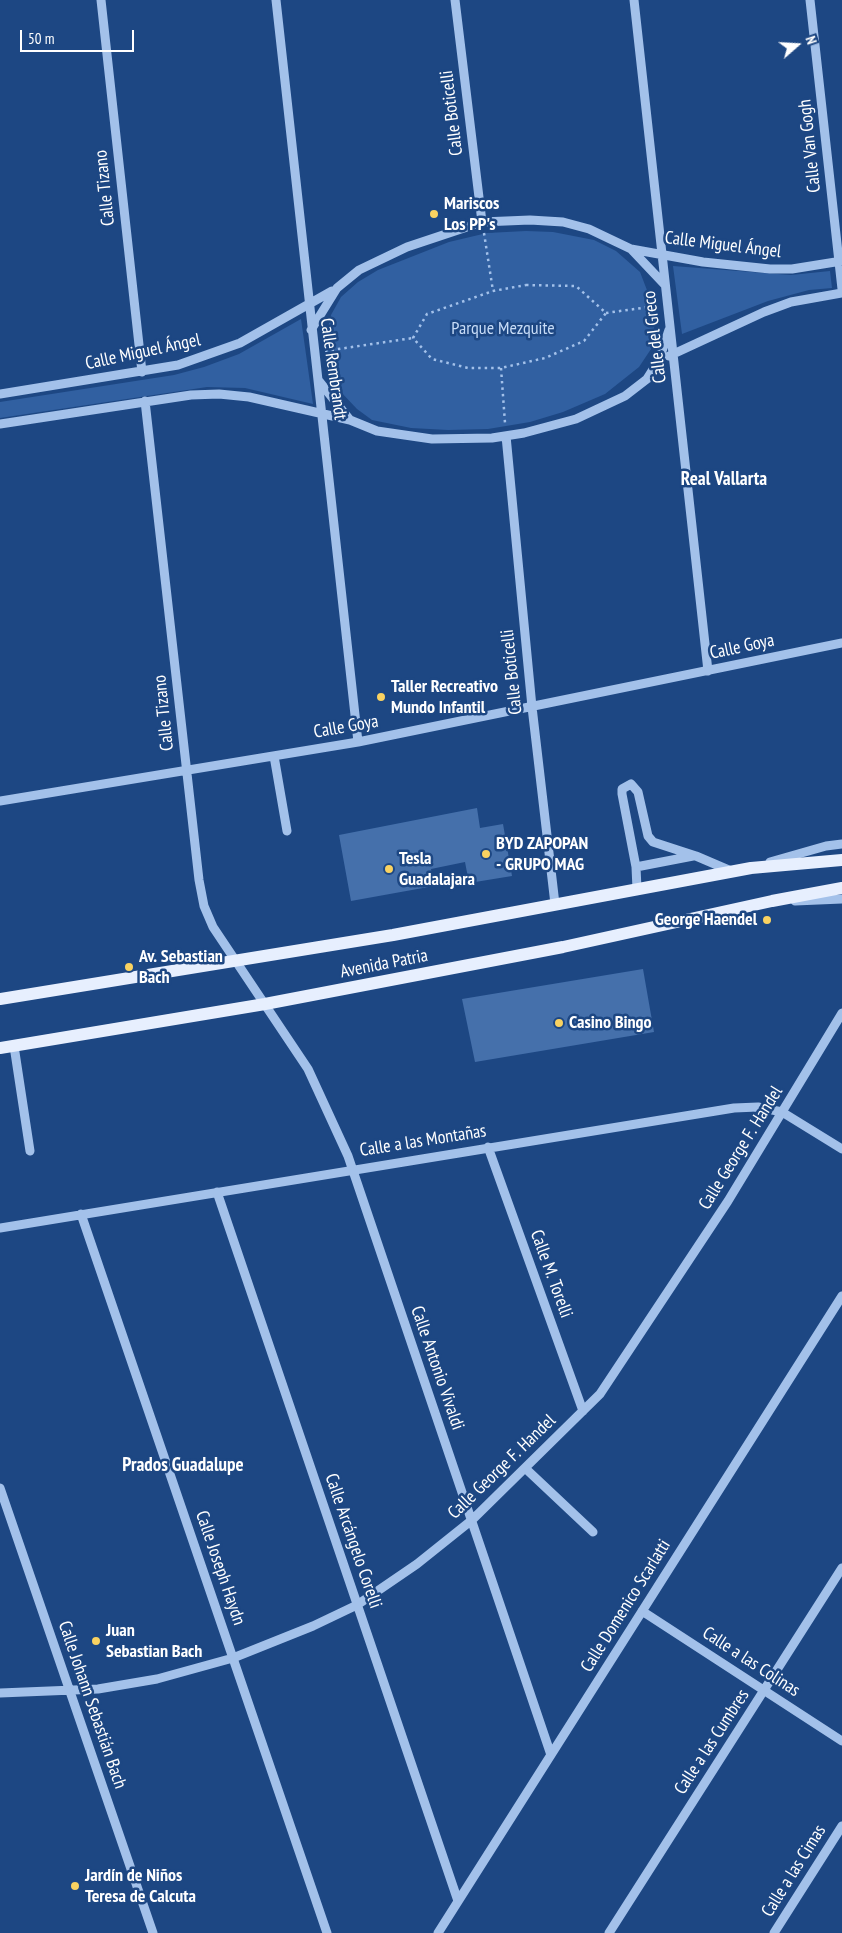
<!DOCTYPE html>
<meta charset="utf-8">
<style>
body{margin:0}
#map{position:relative;width:842px;height:1933px;overflow:hidden;background:#1d4783;font-family:"PT Sans Narrow",sans-serif}
canvas{display:block}
.north{position:absolute;left:772px;top:20px;width:50px;height:50px;-webkit-text-stroke:4px #1d4783;paint-order:stroke;rotate:71deg;font-size:14px;font-weight:700;line-height:20px;text-align:center;color:#fff}
.north::after{content:'';display:block;margin:auto;width:18px;height:22px;background:#fff;clip-path:polygon(50% 0,100% 100%,50% 72%,0 100%)}
.scale{position:absolute;left:20px;top:30px;width:114px;height:22px;box-sizing:border-box;border:2px solid #fff;border-top:0;padding-left:6px;font-size:15px;line-height:18px;white-space:nowrap;color:#fff;-webkit-text-stroke:4px #1d4783;paint-order:stroke}
</style>
<div id="map">
<canvas width="842" height="1933"></canvas>
<div class="north">N</div>
<div class="scale">50 m</div>
</div>
<script>
const g = document.querySelector('canvas').getContext('2d');
g.lineJoin = 'round';
function fill(path, color) { g.fillStyle = color; g.fill(path, 'evenodd'); }
const poly = rows => new Path2D(rows.map(r => 'M' + r).join(''));
function stroke(path, color, width, dash) { g.strokeStyle = color; g.lineWidth = width; g.lineCap = dash ? 'butt' : 'round'; g.setLineDash(dash || []); g.stroke(path); }
function write(font, color, halo, rows, align = 'center') {
  g.font = font + ' "PT Sans Narrow",sans-serif'; g.lineWidth = 5; g.setLineDash([]); g.textBaseline = 'middle'; g.strokeStyle = halo; g.fillStyle = color; for (const [text, x, y, turn = 0] of rows) {
    g.save(); g.translate(x, y); g.rotate((+turn || 0) * Math.PI / 180); g.textAlign = isNaN(turn) ? turn : align; if (halo) g.strokeText(text, 0, 0); g.fillText(text, 0, 0); g.restore();
  }
}
const green = poly([
 [526,231,553,232,594,240,616,251,640,272,655,311,653,346,639,367,605,394,563,412,530,422,488,429,448,430,411,428,372,420,357,409,339,390,327,357,327,332,331,315,341,297,358,282,378,270,449,242,487,233],
 [673,266,791,275,830,271,832,288,809,290,768,301,682,334],
 [301,319,313,404,245,388,207,387,0,418,0,402,174,375,204,367,239,354]
]);
const building = poly([
 [477,808,480,828,503,824,512,876,469,883,465,862,431,869,434,886,351,901,339,835],
 [643,969,654,1032,475,1062,462,999]
]);
const path = poly([
 [484,233,493,291],
 [526,285,576,286,606,313,584,341,545,358,501,368,468,368,432,359,413,338,427,314,493,291,526,285],
 [606,313,656,306],
 [325,351,413,338],
 [501,368,505,423]
]);
const minor = poly([
 [101,0,142,372],
 [276,0,358,742],
 [455,0,482,222],
 [634,0,708,671],
 [810,0,842,289],
 [631,249,703,262,770,269,792,269,842,261],
 [311,330,337,288,359,270,407,247,482,222,530,220,563,222,589,229,631,249,665,285],
 [669,356,764,312,791,302,842,293],
 [319,381,350,420,377,431,432,439,492,438,524,433,576,419,625,396,647,379,659,360,669,330],
 [0,394,178,365,240,343,332,291],
 [145,401,199,880,204,906,213,927,308,1069,348,1156,551,1755],
 [0,424,191,395,219,394,249,397,350,420],
 [506,436,532,707,555,904],
 [274,756,287,831],
 [0,801,358,742,842,643],
 [770,862,826,846,842,844],
 [636,867,693,856],
 [637,889,636,867,622,794,622,789,631,784,638,792,648,836,653,842,696,856,731,871],
 [795,901,842,899],
 [14,1046,30,1151],
 [488,1147,583,1411],
 [217,1192,458,1901],
 [81,1214,327,1933],
 [0,1228,734,1108,758,1107,782,1112,842,1149],
 [525,1468,593,1532],
 [0,1488,153,1933],
 [642,1611,842,1741],
 [0,1693,98,1689,157,1679,233,1658,313,1626,357,1605,417,1564,472,1520,600,1394,728,1201,842,1013],
 [438,1933,842,1296],
 [609,1933,842,1568],
 [774,1933,842,1826]
]);
const major = poly([
 [0,999,393,935,751,868,842,860],
 [0,1048,265,1004,563,947,772,901,842,888]
]);
const markers = [
 [434,214,5,"#f9d261"],
 [381,697,5,"#f9d261"],
 [486,854,5,"#f9d261"],
 [389,869,5,"#f9d261"],
 [767,920,5,"#f9d261"],
 [129,967,5,"#f9d261"],
 [559,1023,5,"#f9d261"],
 [96,1641,5,"#f9d261"],
 [75,1886,5,"#f9d261"]
];
const streetNames = [
 ["Calle Boticelli",452,113,-97],
 ["Calle Van Gogh",810,146,-96],
 ["Calle Tizano",105,188,-96],
 ["Calle Miguel Ángel",723,245,7],
 ["Calle del Greco",655,337,-97],
 ["Calle Miguel Ángel",143,352,-12],
 ["Calle Rembrandt",333,369,82],
 ["Calle Goya",742,647,-12],
 ["Calle Boticelli",512,672,-96],
 ["Calle Tizano",164,713,-96],
 ["Calle Goya",346,727,-10],
 ["Avenida Patria",384,964,-11],
 ["Calle a las Montañas",423,1141,-9],
 ["Calle George F. Handel",741,1148,-58],
 ["Calle M. Torelli",551,1274,70],
 ["Calle Antonio Vivaldi",437,1368,71],
 ["Calle George F. Handel",502,1467,-44],
 ["Calle Arcángelo Corelli",353,1541,71],
 ["Calle Joseph Haydn",220,1568,71],
 ["Calle Domenico Scarlatti",626,1606,-58],
 ["Calle a las Colinas",751,1662,33],
 ["Calle Johann Sebastián Bach",92,1705,71],
 ["Calle a las Cumbres",712,1742,-57],
 ["Calle a las Cimas",794,1871,-58]
];
const poiNames = [
 ["Mariscos",444,204],
 ["Los PP's",444,225],
 ["Taller Recreativo",391,687],
 ["Mundo Infantil",391,708],
 ["BYD ZAPOPAN",496,844],
 ["- GRUPO MAG",496,865],
 ["Tesla",399,859],
 ["Guadalajara",399,880],
 ["George Haendel",757,920,"right"],
 ["Av. Sebastian",139,957],
 ["Bach",139,978],
 ["Casino Bingo",569,1023],
 ["Juan",106,1631],
 ["Sebastian Bach",106,1652],
 ["Jardín de Niños",85,1876],
 ["Teresa de Calcuta",85,1897]
];
const parkNames = [
 ["Parque Mezquite",503,329]
];
const neighbourhoodNames = [
 ["Real Vallarta",724,480],
 ["Prados Guadalupe",183,1466]
];
fill(green, '#3160a1');
fill(building, '#4570ab');
stroke(path, '#a3c1ea', 2.5, [2.5, 4]);
stroke(minor, '#a3c1ea', 9);
stroke(major, '#e7effe', 12);
for (const [x, y, r, color] of markers) { const dot = new Path2D(); dot.arc(x, y, r, 0, 2 * Math.PI); g.fillStyle = color; g.fill(dot); stroke(dot, '#1d4783', 2); }
write('18px', '#fff', '#1d4783', streetNames);
write('bold 18px', '#fff', '#1d4783', poiNames, 'left');
write('18px', '#c7dcf7', '#1d4783', parkNames);
write('bold 19px', '#fff', '#1d4783', neighbourhoodNames);
</script>
